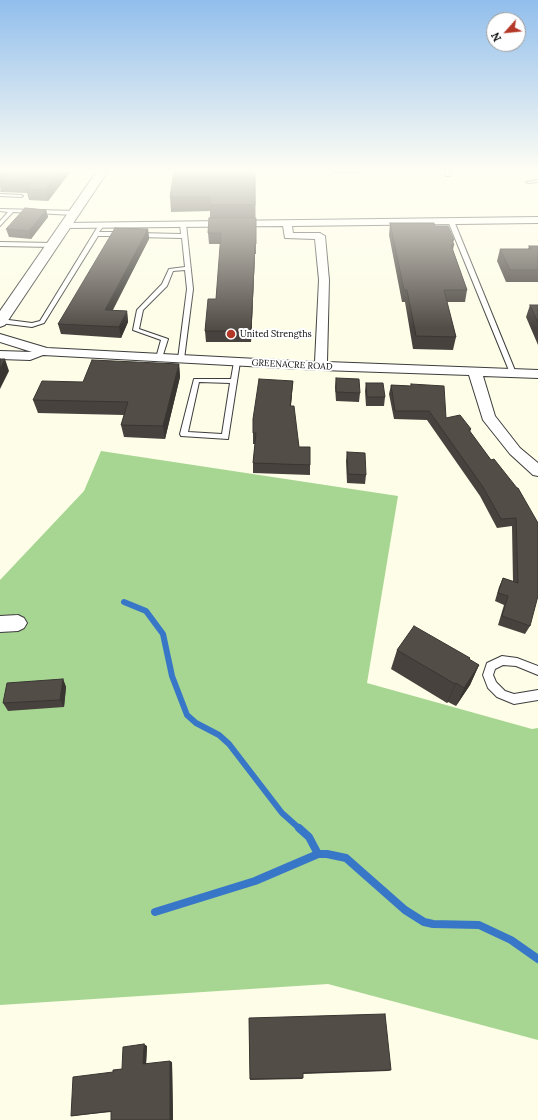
<!DOCTYPE html>
<style>
body{margin:0}
#map{position:relative;width:538px;height:1120px;overflow:hidden;background:#fefde7;font-family:Lora,serif}
canvas{display:block}
.north{position:absolute;left:486px;top:12px;width:40px;height:40px;box-sizing:border-box;background:#fff;border:1px solid #9d9d9d;border-radius:50%;rotate:243deg;font-size:11px;font-weight:700;line-height:16px;text-align:center;color:#0a0a0a}
.north::after{content:'';display:block;margin:auto;width:14px;height:18px;background:#b33828;clip-path:polygon(50% 0,100% 100%,50% 72%,0 100%)}
</style>
<div id="map">
<canvas width="538" height="1120"></canvas>
<div class="north">N</div>
</div>
<script>
const g = document.querySelector('canvas').getContext('2d');
g.lineJoin = 'round';
function fill(path, color) { g.fillStyle = color; g.fill(path, 'evenodd'); }
const poly = rows => new Path2D(rows.map(r => 'M' + r).join(''));
function stroke(path, color, width, dash) { g.strokeStyle = color; g.lineWidth = width; g.lineCap = dash ? 'butt' : 'round'; g.setLineDash(dash || []); g.stroke(path); }
function write(font, color, halo, rows, align = 'center') {
  g.font = font + ' Lora,serif'; g.lineWidth = 4; g.setLineDash([]); g.textBaseline = 'middle'; g.strokeStyle = halo; g.fillStyle = color; for (const [text, x, y, turn = 0] of rows) {
    g.save(); g.translate(x, y); g.rotate((+turn || 0) * Math.PI / 180); g.textAlign = isNaN(turn) ? turn : align; if (halo) g.strokeText(text, 0, 0); g.fillText(text, 0, 0); g.restore();
  }
}
const forest = poly([
 [101,451,398,496,367,683,532,729,538,728,538,1040,328,984,0,1005,0,580,84,491]
]);
const streamFar1 = poly([
 [124,602,146,611,163,634,172,676,187,715,196,723,219,735,229,744,282,813,300,829]
]);
const stream = poly([
 [299,828,309,837,318,854],
 [155,912,255,881,318,854,327,854,346,858,405,910,424,922,433,924,479,925,511,940,538,959]
]);
const service = poly([
 [13,171,18,171,0,191,0,187,13,171],
 [445,171,449,171,450,176,446,176,445,171],
 [538,180,538,182,528,183,526,182,538,180],
 [0,194,21,195,23,196,21,197,0,196,0,194],
 [0,209,75,211,78,213,75,215,13,212,0,226,0,221,8,212,0,211,0,209],
 [451,219,454,221,516,373,515,374,513,375,510,373,448,221,451,219],
 [183,222,186,224,193,289,184,359,181,361,178,359,187,289,185,270,173,271,167,286,143,310,139,329,168,339,162,358,159,360,156,358,161,340,133,330,137,310,162,284,169,269,185,267,182,238,137,237,134,235,137,233,181,234,180,224,183,222],
 [100,223,105,224,99,232,122,232,125,234,122,236,98,236,44,323,32,327,0,323,1,319,32,323,40,321,100,223],
 [0,242,53,243,56,245,53,247,0,246,0,242],
 [237,360,240,362,228,439,181,436,180,434,194,379,231,379,234,362,237,360],
 [199,382,230,383,222,434,188,432,199,382],
 [502,656,517,658,538,666,538,675,516,666,503,665,495,669,493,675,496,682,505,691,514,694,538,690,538,700,514,704,497,697,488,688,483,675,487,663,502,656]
]);
const minor = poly([
 [538,217,538,223,292,226,293,233,320,233,325,236,329,280,327,362,538,370,538,378,483,376,495,416,520,448,538,463,538,476,533,475,510,454,483,420,469,375,321,370,43,355,30,360,0,359,0,351,32,352,0,342,0,334,47,348,315,362,319,280,315,239,285,238,283,226,68,228,63,225,65,223,538,217],
 [18,615,24,618,27,623,24,628,18,631,0,632,0,616,18,615]
]);
const tertiary = poly([
 [97,171,108,171,5,325,0,327,0,311,97,171]
]);
const wall = poly([
 [0,171,71,171,48,201,29,200,27,193,1,192,0,187],
 [255,171,256,254,255,254,251,342,206,342,205,331,216,299,221,244,209,244,208,233,210,218,210,211,171,212,170,197],
 [332,171,361,171,361,173,333,173],
 [46,210,48,217,31,239,9,237,6,229],
 [390,223,435,226,454,240,453,242,454,245,453,250,467,290,465,302,447,302,456,337,453,350,413,349,405,302,402,302,389,235],
 [148,229,149,239,113,310,127,311,128,322,121,338,61,334,58,324],
 [529,246,538,246,538,282,506,282,497,261,500,249,528,249],
 [530,305,538,305,538,345,526,317],
 [179,364,180,377,165,439,124,437,121,425,124,415,38,413,33,400,83,382],
 [336,378,360,393,359,402,336,401,335,387],
 [293,381,291,406,299,447,310,465,310,475,253,473,253,463,255,444,253,444,253,419],
 [366,383,385,397,384,406,366,406,365,391],
 [411,384,446,418,471,429,470,432,491,460,517,488,530,626,525,634,498,625,504,605,495,601,499,587,503,578,513,582,512,526,497,528,480,496,427,420,394,419,389,394,391,385,411,386],
 [347,452,366,475,365,484,347,483,346,461],
 [397,650,470,658,469,660,479,665,470,685,456,706,448,702,447,703,391,669],
 [63,679,66,687,64,707,8,711,3,703],
 [249,1018,391,1070,388,1071,303,1074,303,1078,302,1079,250,1080],
 [147,1046,146,1064,172,1062,173,1120,111,1120,111,1112,71,1116,113,1072,122,1069]
]);
const shadedWall = poly([
 [0,171,10,171,0,181],
 [60,171,71,171,48,201,46,190],
 [46,210,48,217,31,239,29,231],
 [148,229,149,239,107,320,105,310],
 [255,244,255,254,251,342,251,331],
 [127,311,128,322,121,338,119,327],
 [5,359,9,371,0,389,0,368],
 [179,364,180,377,165,439,163,426],
 [293,381,292,391,290,417,290,406],
 [479,665,470,685,456,706,464,688],
 [63,679,66,687,64,707,60,700],
 [456,683,448,702,447,703,455,684],
 [144,1044,147,1046,146,1065,143,1064],
 [170,1061,172,1062,173,1120,170,1120]
]);
const building = poly([
 [8,171,60,171,46,190,26,189,31,183,0,181,0,179,8,171],
 [174,171,255,171,255,205,210,205,210,197,170,197,174,171],
 [25,208,46,210,29,231,6,229,25,208],
 [209,218,256,218,256,244,255,244,251,331,205,331,208,299,216,299,221,233,208,233,209,218],
 [390,223,434,223,435,226,448,226,454,240,452,240,454,245,451,245,467,290,444,290,456,337,416,336,407,290,404,290,390,223],
 [115,228,148,229,105,310,127,311,119,327,58,324,115,228],
 [529,246,538,246,538,270,510,270,500,249,531,249,529,246],
 [530,305,538,305,538,323,530,305],
 [0,359,5,359,0,368,0,359],
 [92,360,179,364,163,426,121,425,128,402,33,400,42,381,83,382,92,360],
 [336,378,359,379,360,393,336,392,336,378],
 [259,379,293,381,290,406,294,406,299,447,310,447,310,465,253,463,256,433,253,433,253,419,259,379],
 [366,383,383,383,385,397,367,397,366,383],
 [411,384,444,386,446,418,460,415,471,429,469,430,491,460,494,459,517,488,518,488,538,523,538,596,530,626,502,616,508,596,498,593,503,578,518,583,516,518,501,519,483,487,429,411,395,411,391,385,411,386,411,384],
 [347,452,365,453,366,475,348,474,347,452],
 [414,626,470,658,469,659,479,665,464,688,456,683,455,684,397,650,414,626],
 [63,679,60,700,3,703,7,683,63,679],
 [385,1014,391,1070,303,1073,303,1078,250,1079,249,1018,385,1014],
 [144,1044,143,1064,170,1061,170,1120,111,1120,111,1111,71,1116,73,1077,113,1072,113,1070,122,1069,123,1047,144,1044]
]);
const markers = [
 [231,334,5,"#b33828"]
];
const farPoinames = [
 ["United Strengths",240,334]
];
const farStreetnames = [
 ["GREENACRE ROAD",292,365,3]
];
fill(forest, '#a7d693');
stroke(streamFar1, '#3877c7', 6);
stroke(stream, '#3877c7', 8);
stroke(service, '#3d3d3d', 2);
stroke(minor, '#3d3d3d', 2);
stroke(tertiary, '#3d3d3d', 2);
fill(service, '#fff');
fill(minor, '#fff');
fill(tertiary, '#fff');
fill(wall, '#47423d');
fill(shadedWall, '#393632');
fill(building, '#524d47');
stroke(building, '#393632', 1);
const sky = g.createLinearGradient(0, 0, 0, 328);
sky.addColorStop(0, '#91beec');
sky.addColorStop(0.52, '#fffef4');
sky.addColorStop(1, '#fffef400');
g.fillStyle = sky;
g.fillRect(0, 0, 538, 328);
for (const [x, y, r, color] of markers) { const dot = new Path2D(); dot.arc(x, y, r, 0, 2 * Math.PI); g.fillStyle = color; g.fill(dot); stroke(dot, '#fff', 1.5); }
write('9px', '#0a0a0a', '#fff', farPoinames, 'left');
write('9px', '#0a0a0a', '#fff', farStreetnames);
</script>
